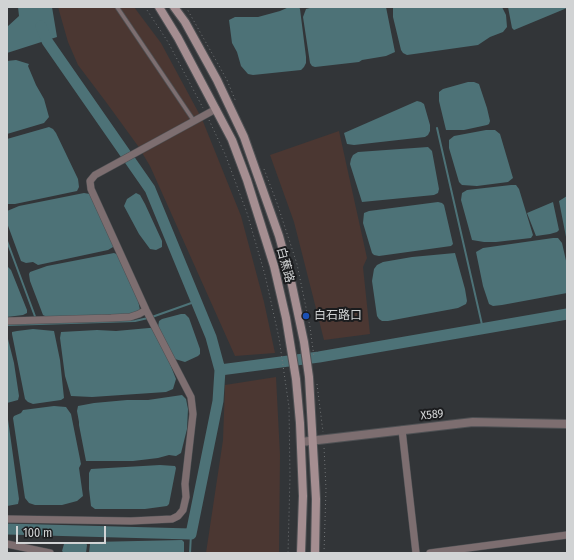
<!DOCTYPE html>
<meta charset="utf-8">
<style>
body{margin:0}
#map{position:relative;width:574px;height:560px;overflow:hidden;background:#323538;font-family:"Fira Sans Condensed",sans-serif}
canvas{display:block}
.frame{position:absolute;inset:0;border:8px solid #d1d3d4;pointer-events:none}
.scale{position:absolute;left:16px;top:526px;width:90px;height:18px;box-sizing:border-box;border:2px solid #d1d3d4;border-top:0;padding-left:5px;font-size:12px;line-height:14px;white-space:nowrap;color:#d1d3d4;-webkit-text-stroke:3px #1b1c1e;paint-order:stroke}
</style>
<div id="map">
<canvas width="574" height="560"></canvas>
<div class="frame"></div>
<div class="scale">100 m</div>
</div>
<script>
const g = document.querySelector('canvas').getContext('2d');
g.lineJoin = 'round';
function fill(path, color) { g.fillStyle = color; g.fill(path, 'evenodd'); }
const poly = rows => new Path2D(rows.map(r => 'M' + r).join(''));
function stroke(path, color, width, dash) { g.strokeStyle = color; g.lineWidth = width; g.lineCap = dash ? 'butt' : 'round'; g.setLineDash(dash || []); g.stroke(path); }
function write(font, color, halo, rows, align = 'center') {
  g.font = font + ' "Fira Sans Condensed","Noto Sans SC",sans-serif'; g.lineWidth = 4; g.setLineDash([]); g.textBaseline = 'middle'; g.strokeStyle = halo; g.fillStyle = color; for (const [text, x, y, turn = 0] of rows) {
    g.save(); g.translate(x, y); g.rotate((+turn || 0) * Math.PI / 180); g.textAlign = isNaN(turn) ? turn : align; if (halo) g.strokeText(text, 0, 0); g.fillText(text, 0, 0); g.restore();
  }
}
const industrial = poly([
 [58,7,134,7,161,43,202,119,241,216,264,302,275,353,235,356,150,166,138,146,106,102,78,65,68,42],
 [339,131,367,258,363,267,370,334,324,340,294,222,270,155],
 [276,377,280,455,279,553,206,553,223,440,225,385]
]);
const water = poly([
 [18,7,52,7,57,37,7,53,7,27,19,16],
 [289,7,299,7,300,9,306,57,306,63,304,67,301,70,253,75,248,74,241,66,237,52,232,43,229,20,235,17,258,17,280,11],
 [314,7,386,7,395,52,386,56,362,60,359,62,315,67,312,66,310,63,303,17,306,9],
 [393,7,502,7,506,15,507,27,503,32,490,37,478,45,407,55,403,53,401,50,393,17],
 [508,7,567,7,567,8,514,30,512,28],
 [16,60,29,64,28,66,36,85,44,99,49,117,44,123,7,134,7,61],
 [468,82,474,82,479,84,487,108,490,121,489,124,487,125,464,130,446,130,439,101,439,92,443,89],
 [417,101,421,102,424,104,430,125,430,131,428,135,425,137,354,145,347,144,344,133],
 [49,127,53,129,56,133,78,179,79,187,77,191,15,204,7,204,7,139],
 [486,130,495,130,500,134,513,178,508,182,477,186,462,185,459,182,449,148,449,140,454,136],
 [428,147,432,151,439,189,438,193,434,195,362,202,350,164,351,159,353,155,358,152],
 [511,185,516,185,519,189,533,235,531,238,496,242,484,242,472,240,461,200,462,193,467,190],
 [84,193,90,194,114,244,113,247,108,250,38,265,33,262,26,263,21,261,7,223,7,211,19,206],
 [136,193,140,195,145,204,162,241,162,247,156,250,150,249,139,234,124,206,127,199],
 [567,196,567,242,559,201],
 [438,202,442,203,444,205,453,244,451,246,379,256,374,255,372,253,363,223,364,213,369,211],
 [553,202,559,230,557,232,550,234,536,236,527,213],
 [553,238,558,238,562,243,567,265,567,293,502,305,493,306,489,304,483,286,476,252,483,248],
 [114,253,119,255,138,300,140,310,136,312,129,314,47,317,43,315,30,281,29,274,30,272,47,266],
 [455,253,465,289,467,301,466,304,458,308,388,321,382,321,379,319,377,316,372,281,374,269,377,265,383,262,412,257],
 [7,266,11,270,27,310,27,313,23,315,7,317],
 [181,314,185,314,189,318,200,349,200,354,198,356,185,362,175,359,158,327,159,321,162,319],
 [149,328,152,328,168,359,176,379,173,389,166,392,92,397,71,396,65,376,60,338,61,332,97,330,116,331],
 [33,329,54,331,60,360,64,398,61,400,33,404,28,402,25,399,12,334,12,332,17,331],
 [7,335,14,363,19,396,18,400,7,403],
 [182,395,186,399,188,409,187,429,181,453,176,456,169,455,158,458,133,461,86,461,79,425,79,422,77,411,78,406,94,403,127,400,148,400],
 [54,406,66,407,71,414,81,464,79,468,83,496,77,501,62,505,35,505,29,503,25,498,13,418,14,416,21,413,23,410],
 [7,412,19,499,18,504,7,506],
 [160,465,175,466,176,468,169,504,167,506,145,509,95,509,91,506,89,489,89,473,91,469],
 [182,540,184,542,184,553,89,553,90,544,93,542],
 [65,543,86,543,87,545,86,553,63,552,62,551,64,544]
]);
const stream = poly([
 [437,128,483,329],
 [7,241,36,319],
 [152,317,197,301],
 [7,325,135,321,148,318],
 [190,553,191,534]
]);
const river = poly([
 [220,370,319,357,567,314],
 [7,529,191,534,218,401,220,370,211,337,150,189,47,41,41,26]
]);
const path = poly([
 [145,7,168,42,203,108],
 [186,7,227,80,236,102],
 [209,120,225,154,247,213,265,275,279,338,289,407,290,477,288,553],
 [264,169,277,203,297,264,310,327,314,357],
 [317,384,323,432],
 [324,553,326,489,324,447]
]);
const service = poly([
 [117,7,194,121]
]);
const minor = poly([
 [7,321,111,318,130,317,139,314,146,310],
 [402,430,416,553],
 [7,519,131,521,172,519,178,516,183,510,186,497,185,484,193,414,191,397,146,310,91,189,90,181,95,175,216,109],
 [7,544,50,553],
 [430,553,567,535]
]);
const tertiary = poly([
 [301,442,473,422,567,424]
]);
const secondary = poly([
 [159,7,178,38,232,140,247,180,274,266,286,318,296,379,300,423,303,496,301,553],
 [174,7,185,22,217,80,244,137,279,236,290,276,304,342,309,377,316,499,315,553]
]);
const markers = [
 [306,316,4,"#1a4fb4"]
];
const streetNames = [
 ["白蕉路",285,265,75],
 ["X589",432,415,-6]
];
const poiNames = [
 ["白石路口",314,316]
];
fill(industrial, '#4b3732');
fill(water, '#4d7277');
stroke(stream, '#4d7277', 2);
stroke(river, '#4d7277', 11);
stroke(service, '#4f5154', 5);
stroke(minor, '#4f5154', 8);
stroke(tertiary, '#4f5154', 10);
stroke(secondary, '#4f5154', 10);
stroke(path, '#727577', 1, [1, 3]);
stroke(service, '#7d6e70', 3.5);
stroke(minor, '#7d6e70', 7);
stroke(tertiary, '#7d6e70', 8);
stroke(secondary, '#a58e91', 8);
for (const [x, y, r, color] of markers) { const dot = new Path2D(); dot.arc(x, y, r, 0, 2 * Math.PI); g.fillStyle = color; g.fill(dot); stroke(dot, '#1b1c1e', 1.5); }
write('12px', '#d1d3d4', '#1b1c1e', streetNames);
write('12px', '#d1d3d4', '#1b1c1e', poiNames, 'left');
</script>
